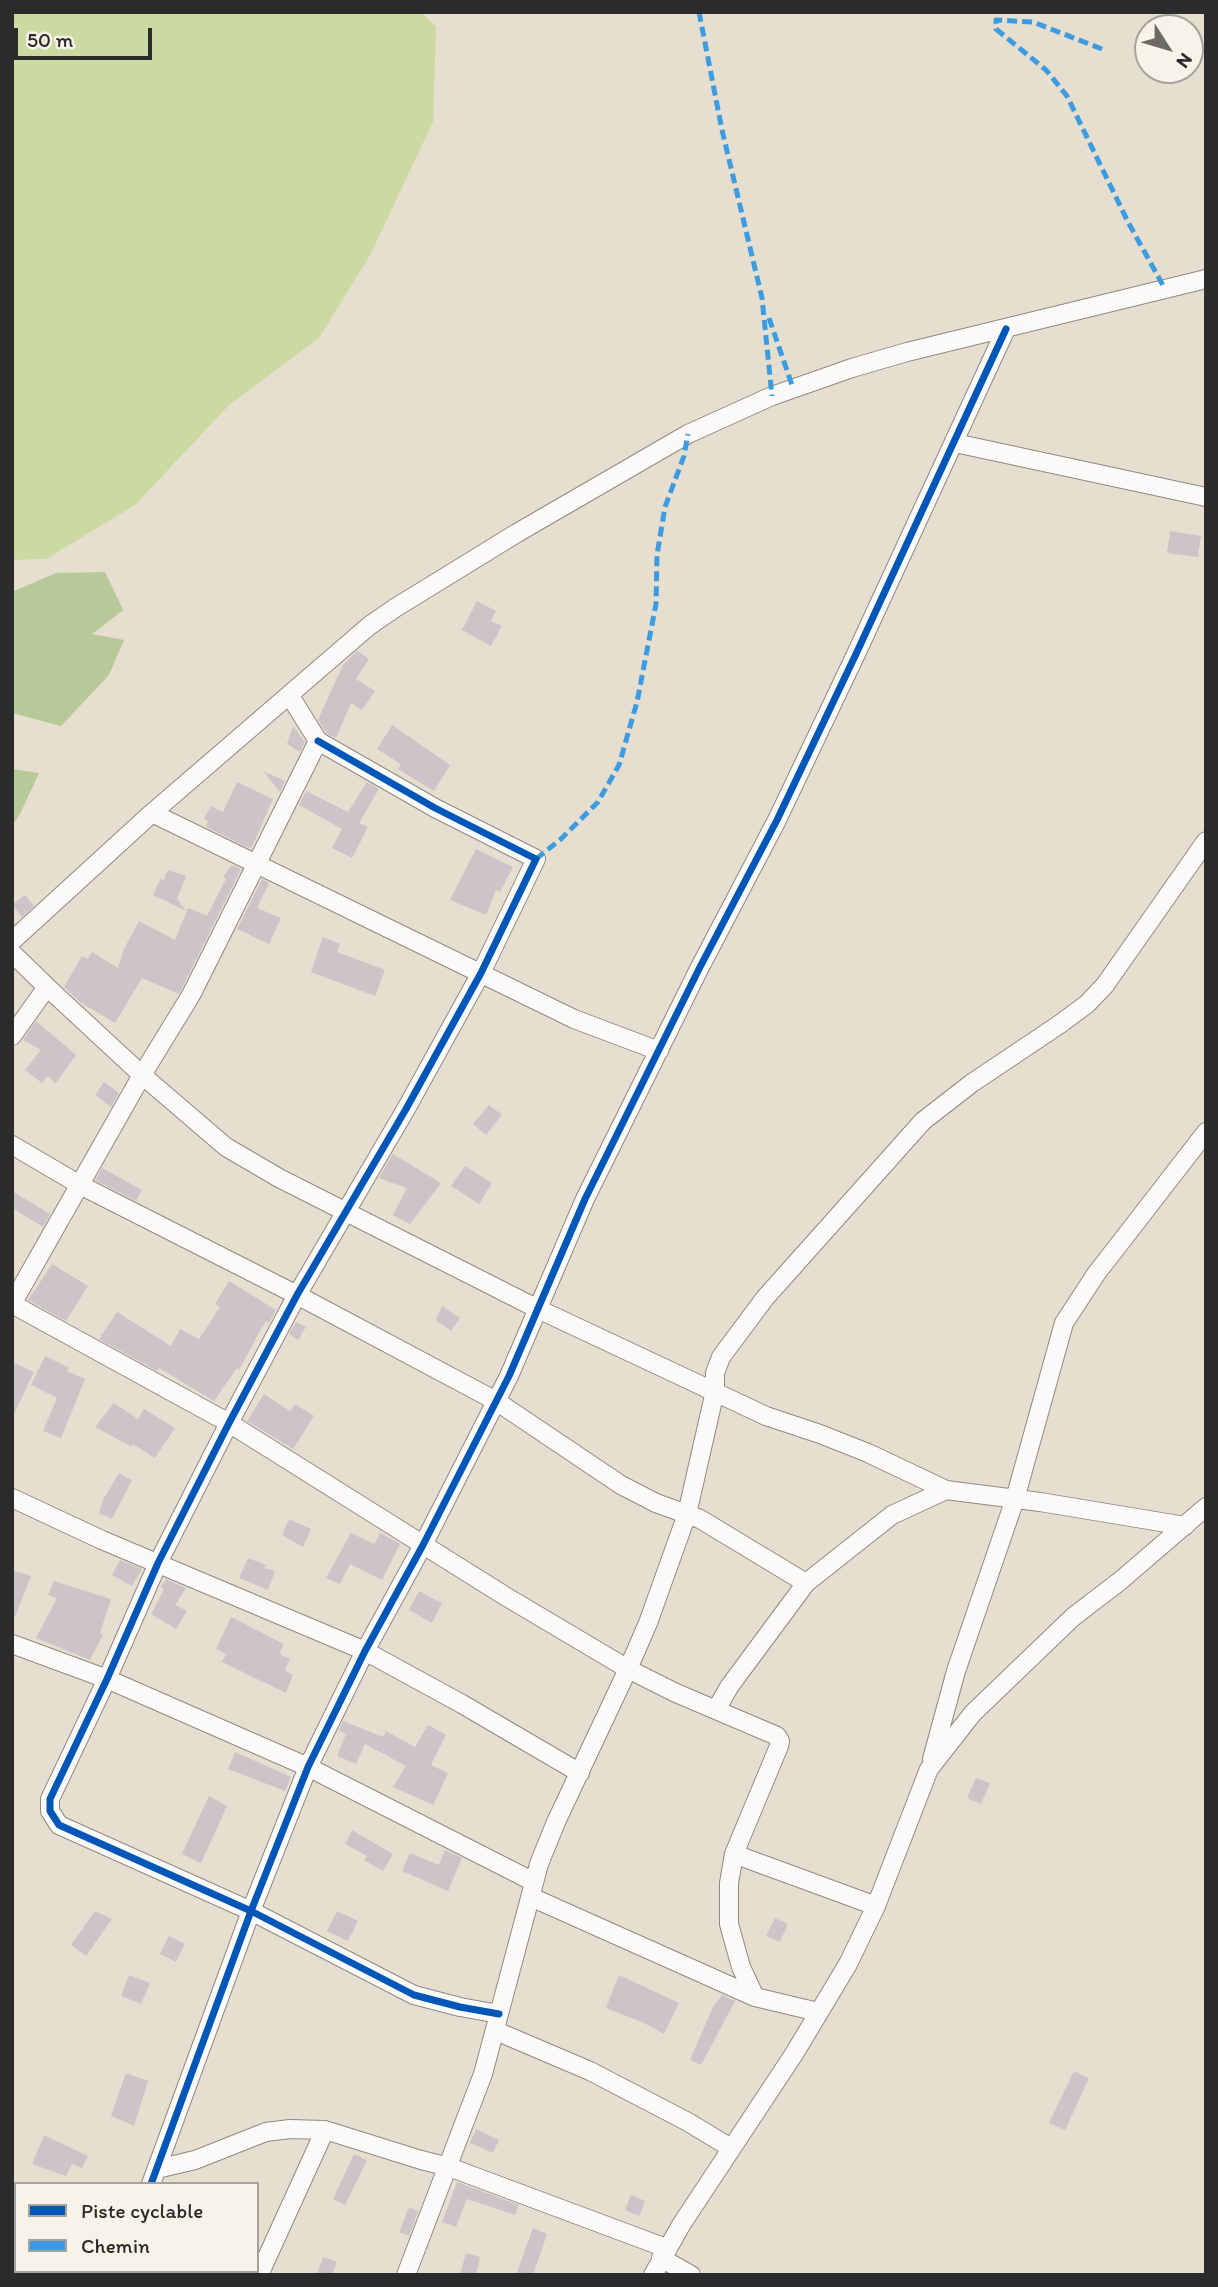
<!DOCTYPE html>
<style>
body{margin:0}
#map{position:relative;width:1218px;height:2287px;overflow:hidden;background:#e6dece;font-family:Itim,sans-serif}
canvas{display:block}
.frame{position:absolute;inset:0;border:14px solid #2b2b2b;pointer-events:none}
.legend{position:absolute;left:14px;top:2182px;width:245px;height:91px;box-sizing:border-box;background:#f7f3e8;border:2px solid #a5a39c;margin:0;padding:9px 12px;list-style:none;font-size:21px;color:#2b2b2b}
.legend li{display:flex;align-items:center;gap:14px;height:35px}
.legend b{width:35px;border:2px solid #a5a39c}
.north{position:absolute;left:1134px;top:14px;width:70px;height:70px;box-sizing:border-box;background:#f7f3e8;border:2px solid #a5a39c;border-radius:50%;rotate:127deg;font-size:19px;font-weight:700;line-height:28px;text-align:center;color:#2b2b2b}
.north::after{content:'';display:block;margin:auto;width:24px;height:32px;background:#6c6a64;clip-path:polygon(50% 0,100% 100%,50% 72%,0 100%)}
.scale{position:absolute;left:14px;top:28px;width:138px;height:32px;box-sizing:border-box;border:4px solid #2b2b2b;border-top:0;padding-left:9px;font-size:21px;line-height:24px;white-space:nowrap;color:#2b2b2b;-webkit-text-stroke:5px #f7f3e8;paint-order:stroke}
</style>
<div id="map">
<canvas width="1218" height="2287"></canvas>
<div class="frame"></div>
<ul class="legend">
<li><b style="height:9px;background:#0057b8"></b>Piste cyclable</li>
<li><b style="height:9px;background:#3d9ce1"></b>Chemin</li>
</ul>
<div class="north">N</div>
<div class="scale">50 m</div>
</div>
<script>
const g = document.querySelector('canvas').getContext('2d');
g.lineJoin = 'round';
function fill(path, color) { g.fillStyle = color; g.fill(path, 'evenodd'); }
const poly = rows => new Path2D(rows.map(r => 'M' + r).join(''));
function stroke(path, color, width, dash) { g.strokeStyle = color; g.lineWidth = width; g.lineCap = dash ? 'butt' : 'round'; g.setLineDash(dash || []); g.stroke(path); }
const green = poly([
 [12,12,421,12,436,27,433,122,370,255,319,338,229,405,135,505,46,559,12,560]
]);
const forest = poly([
 [105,572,123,610,92,634,124,640,109,675,61,726,12,713,12,592,56,573],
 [12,769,39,773,20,814,12,826]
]);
const building = poly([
 [1170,531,1201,536,1198,557,1167,553],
 [477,601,496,611,491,621,502,626,491,646,462,630],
 [357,651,369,659,356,679,375,691,362,710,351,703,336,738,326,733,318,720,343,665],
 [392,725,450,765,434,791,398,769,401,764,377,749],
 [293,726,305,742,300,752,287,744],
 [263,771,285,781,280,792],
 [237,782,273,799,251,849,206,827,208,821,204,819,211,806,223,812],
 [367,782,379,789,359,823,368,827,352,858,332,848,342,829,299,805,306,791,348,812],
 [476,849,513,867,500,892,496,890,486,915,450,900],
 [232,865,241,869,179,994,142,978,115,1023,80,1002,64,987,82,956,88,959,92,952,118,968,124,949,139,921,175,940,188,908,208,916,207,916,226,879,223,877],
 [168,870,186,876,177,899,186,911,153,895,161,878,163,881],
 [262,879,269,883,257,908,281,918,269,944,237,929],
 [25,895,34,906,22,917,12,905],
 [323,937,340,944,337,952,385,970,375,996,311,972],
 [36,1021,76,1055,56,1083,47,1076,42,1083,25,1070,41,1050,23,1040],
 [104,1082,119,1093,111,1107,95,1095],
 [489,1105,502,1115,486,1135,473,1124],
 [393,1154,441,1183,410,1224,393,1215,407,1188,379,1178],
 [465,1166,492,1183,479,1204,451,1186],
 [102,1168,142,1190,136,1201,95,1180],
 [12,1191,50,1214,43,1227,12,1208],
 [52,1264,88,1286,66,1321,28,1300],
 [229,1281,276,1310,269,1323,266,1321,261,1329,239,1370,237,1368,214,1401,159,1368,157,1371,99,1339,117,1312,171,1346,180,1329,199,1339,220,1307,215,1304],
 [442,1306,460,1318,451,1331,436,1320],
 [296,1322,306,1327,298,1340,289,1334],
 [45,1356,69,1368,67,1371,85,1379,61,1438,43,1431,57,1398,31,1385],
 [12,1362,34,1372,12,1418],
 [264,1394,290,1411,295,1404,314,1416,293,1449,247,1421],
 [114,1403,138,1419,144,1409,175,1428,155,1458,133,1444,132,1447,95,1427],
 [119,1473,132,1480,112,1519,99,1513,104,1498],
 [289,1519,311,1529,303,1547,282,1535],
 [351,1533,374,1544,380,1533,400,1544,382,1580,350,1564,340,1584,326,1578],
 [248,1558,266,1565,264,1568,275,1571,268,1590,239,1578],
 [120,1560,142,1569,132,1586,112,1575],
 [12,1570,31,1576,13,1621,12,1621],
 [166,1579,186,1588,175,1605,187,1611,176,1629,151,1614,164,1589,161,1587],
 [54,1581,111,1599,100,1633,103,1635,90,1660,36,1638,57,1598,48,1595],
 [419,1591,442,1603,432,1623,409,1610],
 [231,1617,284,1644,279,1654,290,1659,285,1670,293,1675,286,1693,222,1662,226,1654,216,1649],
 [343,1721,383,1737,386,1731,415,1747,428,1725,446,1735,431,1765,448,1773,433,1805,393,1787,406,1766,365,1744,356,1764,337,1756,346,1734,339,1730],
 [235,1752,291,1777,285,1791,228,1769],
 [976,1778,990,1783,981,1804,967,1798],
 [209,1796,227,1806,201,1863,182,1854],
 [352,1830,393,1854,383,1871,364,1860,367,1856,345,1844],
 [445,1850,462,1858,448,1891,402,1871,410,1853,439,1865],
 [95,1911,112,1919,86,1956,71,1945],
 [337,1911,358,1921,348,1941,327,1931],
 [775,1918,788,1924,780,1942,766,1936],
 [169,1936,185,1944,176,1962,160,1954],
 [129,1975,150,1983,141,2004,121,1996],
 [619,1975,679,2003,664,2034,642,2022,606,2008],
 [722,1995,735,2001,701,2065,690,2060,713,2007],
 [1074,2071,1089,2078,1065,2130,1049,2123],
 [126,2073,148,2081,134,2126,111,2116],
 [476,2129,499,2140,493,2153,470,2143],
 [44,2135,88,2156,82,2168,72,2164,66,2176,32,2164],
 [354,2154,367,2160,345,2205,333,2199],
 [457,2182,519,2205,515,2215,467,2199,456,2227,442,2222],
 [631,2195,645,2201,639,2216,625,2210],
 [409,2207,418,2211,409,2236,399,2232],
 [533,2228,547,2234,533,2275,516,2275],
 [466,2253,480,2257,476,2275,460,2275],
 [323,2257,337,2262,332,2275,317,2275]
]);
const street = poly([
 [955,443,1206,497],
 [290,696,318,741,191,995,142,1075,226,1147,279,1178,538,1309,766,1416,820,1434,868,1453,946,1490,1040,1502,1185,1526],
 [318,741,435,808,536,859,481,973,406,1109,297,1295,229,1423,158,1563,107,1679,50,1799,50,1811,59,1825,251,1911,414,1995,460,2007,499,2014],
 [152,813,574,1019,659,1051],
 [12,941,152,813,369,626,395,608,517,533,688,434,772,396,852,368,907,352,1206,279],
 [12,953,47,987],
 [12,1036,47,987,142,1075,12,1304],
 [12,1145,80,1185,297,1295,496,1401,621,1485,656,1503,700,1519,806,1583],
 [12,1304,229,1423,505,1596,628,1669,676,1693,777,1736,780,1741,779,1746,734,1854,729,1883,729,1924,741,1967,755,1997],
 [12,1498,102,1540,365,1651,462,1704,580,1773],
 [12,1644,107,1679,308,1767,534,1882],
 [716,1710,729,1687,806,1583,892,1515,946,1490],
 [932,1759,956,1671,1015,1499,1064,1323,1096,1274,1206,1132],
 [734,1854,876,1906],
 [531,1897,755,1997,818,2012],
 [496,2031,590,2071,688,2122,731,2148],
 [157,2169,195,2160,266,2132,290,2129,325,2130,421,2160,449,2167,666,2248],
 [151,2184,251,1911,308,1767,365,1651,423,1545,509,1376,585,1199,699,969,777,820,856,654,1006,329],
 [661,2258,691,2275],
 [117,2275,118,2271],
 [259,2275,325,2130],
 [406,2275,483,2074,539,1864,556,1822,628,1669,648,1623,687,1514,715,1391,715,1373,721,1357,765,1298,923,1121,972,1083,1060,1024,1087,1004,1105,985,1206,841],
 [653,2275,681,2225,794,2054,848,1964,876,1906,929,1769,973,1713,1073,1617,1120,1581,1206,1507]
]);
const quiet = poly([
 [699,12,722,130,762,298,772,396],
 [1102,49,1033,22,996,20,996,29,1046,70,1067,96,1128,222,1165,289],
 [769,318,793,388],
 [536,859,561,839,598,802,619,765,637,702,656,604,657,555,665,507,684,456,688,434]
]);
const cycleway = poly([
 [318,741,435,808,536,859,481,973,406,1109,297,1295,229,1423,158,1563,107,1679,50,1799,50,1811,59,1825,251,1911,414,1995,460,2007,499,2014],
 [151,2184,251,1911,308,1767,365,1651,423,1545,509,1376,585,1199,699,969,777,820,856,654,1006,329]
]);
fill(green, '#cbdaa2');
fill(forest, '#b7c999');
fill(building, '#cdc4ca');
stroke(street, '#8f8a82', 20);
stroke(street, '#fbfaf8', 18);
stroke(quiet, '#3d9ce1', 5, [10, 5]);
stroke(cycleway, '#0057b8', 7);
</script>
